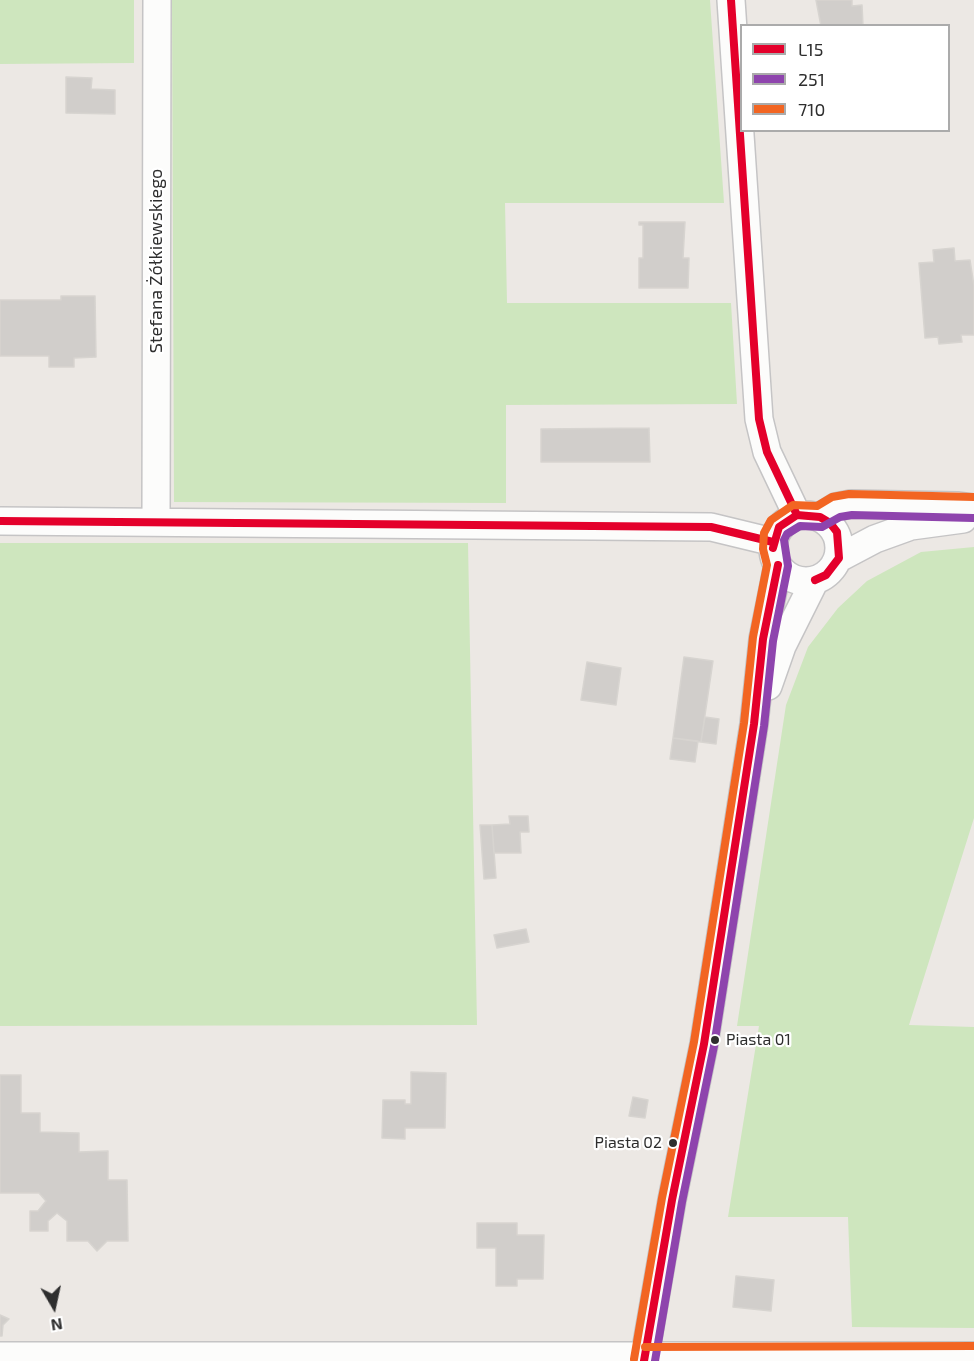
<!DOCTYPE html>
<meta charset="utf-8">
<style>
body{margin:0}
#map{position:relative;width:974px;height:1361px;overflow:hidden;background:#ece8e4;font-family:"Exo 2",sans-serif}
canvas{display:block}
.legend{position:absolute;left:740px;top:24px;width:210px;height:108px;box-sizing:border-box;background:#fff;border:2px solid #ababab;margin:0;padding:8px 10px;list-style:none;font-size:18px;color:#2e2e2e}
.legend li{display:flex;align-items:center;gap:12px;height:30px}
.legend b{width:30px;border:2px solid #ababab}
.north{position:absolute;left:24px;top:1277px;width:60px;height:60px;-webkit-text-stroke:4px #fff;paint-order:stroke;rotate:171deg;font-size:16px;font-weight:700;line-height:24px;text-align:center;color:#2e2e2e}
.north::after{content:'';display:block;margin:auto;width:21px;height:27px;background:#2e2e2e;clip-path:polygon(50% 0,100% 100%,50% 72%,0 100%)}
</style>
<div id="map">
<canvas width="974" height="1361"></canvas>
<ul class="legend">
<li><b style="height:8px;background:#e4002b"></b>L15</li>
<li><b style="height:8px;background:#8e44ad"></b>251</li>
<li><b style="height:8px;background:#f26522"></b>710</li>
</ul>
<div class="north">N</div>
</div>
<script>
const g = document.querySelector('canvas').getContext('2d');
g.lineJoin = 'round';
function fill(path, color) { g.fillStyle = color; g.fill(path, 'evenodd'); }
const poly = rows => new Path2D(rows.map(r => 'M' + r).join(''));
function stroke(path, color, width, dash) { g.strokeStyle = color; g.lineWidth = width; g.lineCap = dash ? 'butt' : 'round'; g.setLineDash(dash || []); g.stroke(path); }
function write(font, color, halo, rows, align = 'center') {
  g.font = font + ' "Exo 2",sans-serif'; g.lineWidth = 4.5; g.setLineDash([]); g.textBaseline = 'middle'; g.strokeStyle = halo; g.fillStyle = color; for (const [text, x, y, turn = 0] of rows) {
    g.save(); g.translate(x, y); g.rotate((+turn || 0) * Math.PI / 180); g.textAlign = isNaN(turn) ? turn : align; if (halo) g.strokeText(text, 0, 0); g.fillText(text, 0, 0); g.restore();
  }
}
const green = poly([
 [0,0,134,0,134,63,0,64],
 [172,0,710,0,724,203,505,203,507,303,731,303,737,404,506,405,506,503,174,502],
 [0,543,468,543,477,1025,0,1026],
 [974,547,974,818,909,1025,974,1027,974,1328,852,1327,848,1217,728,1217,759,1026,737,1026,786,705,808,647,838,608,867,581,921,552]
]);
const building = poly([
 [816,0,852,0,852,6,862,5,863,26,821,26,816,0],
 [66,77,92,78,91,89,115,90,115,114,66,113,66,77],
 [639,222,685,222,683,258,689,258,688,288,639,288,639,258,643,258,643,225,639,225,639,222],
 [954,248,955,261,970,260,974,286,974,335,961,335,962,342,939,344,938,337,925,338,919,263,934,262,933,250,954,248],
 [61,296,95,296,96,357,74,358,74,367,49,367,49,356,0,356,0,300,61,300,61,296],
 [649,428,650,462,541,462,541,429,649,428],
 [684,657,713,661,701,742,673,738,684,657],
 [587,662,621,668,616,705,581,700,587,662],
 [705,717,719,719,716,744,701,742,705,717],
 [673,738,698,741,695,762,670,759,673,738],
 [509,816,528,816,529,832,520,832,521,853,494,853,492,825,510,824,509,816],
 [480,825,492,825,496,878,484,879,480,825],
 [526,929,529,942,497,948,494,935,526,929],
 [411,1072,446,1073,445,1128,405,1128,405,1139,382,1138,383,1100,405,1100,405,1104,411,1104,411,1072],
 [0,1075,21,1075,21,1113,40,1113,40,1132,79,1133,79,1152,108,1151,108,1180,127,1180,128,1241,107,1241,97,1251,88,1241,67,1241,67,1221,57,1213,48,1221,48,1231,30,1231,30,1211,38,1211,46,1201,39,1193,0,1193,0,1075],
 [633,1097,648,1100,645,1118,629,1116,633,1097],
 [477,1223,517,1223,517,1235,544,1235,543,1279,517,1279,517,1286,496,1286,496,1248,477,1248,477,1223],
 [736,1276,774,1280,771,1311,733,1307,736,1276],
 [0,1315,9,1319,3,1325,2,1336,0,1336,0,1315]
]);
const minor = poly([
 [731,0,759,419,767,452,797,515],
 '773 548a33 33 0 1 1 66 0a33 33 0 1 1-66 0Z',
 [820,517,836,507,851,504,957,506,974,508],
 [0,521,711,527,773,542],
 [156,522,157,0],
 [839,558,875,539,911,526,963,519],
 [768,686,782,646,815,580],
 [0,1356,974,1356],
 [644,1361,672,1200,704,1044,754,724,763,639,778,565]
]);
const bus1 = poly([
 [731,0,759,419,767,452,797,515],
 [0,521,711,527,773,542],
 [773,548,779,527,797,515,820,517,830,523,837,532,839,558,826,575,815,580],
 [644,1361,672,1200,704,1044,754,724,763,639,778,565]
]);
const bus2 = poly([
 [655,1361,682,1202,714,1046,764,726,773,641,788,566,784,540,787,534,800,526,822,527,840,517,852,515,973,518]
]);
const bus3 = poly([
 [645,1347,974,1346],
 [634,1359,662,1198,694,1042,744,723,753,637,767,565,763,549,764,533,771,520,793,505,817,506,832,497,849,494,974,497]
]);
const markers = [
 [715,1040,5,"#2e2e2e"],
 [673,1143,5,"#2e2e2e"]
];
const busNames = [
 ["Piasta 01",726,1040],
 ["Piasta 02",662,1143,"right"]
];
const streetNames = [
 ["Stefana Żółkiewskiego",156,261,-90]
];
fill(green, '#cee6be');
fill(building, '#d1cecb');
stroke(building, '#d7d4d0', 1.5);
stroke(minor, '#c5c4c5', 30);
stroke(minor, '#fcfcfb', 27);
stroke(bus1, '#e4002b', 8);
stroke(bus2, '#8e44ad', 8);
stroke(bus3, '#f26522', 8);
for (const [x, y, r, color] of markers) { const dot = new Path2D(); dot.arc(x, y, r, 0, 2 * Math.PI); g.fillStyle = color; g.fill(dot); stroke(dot, '#fff', 2); }
write('16px', '#2e2e2e', '#fff', busNames, 'left');
write('18px', '#2e2e2e', '#fff', streetNames);
</script>
